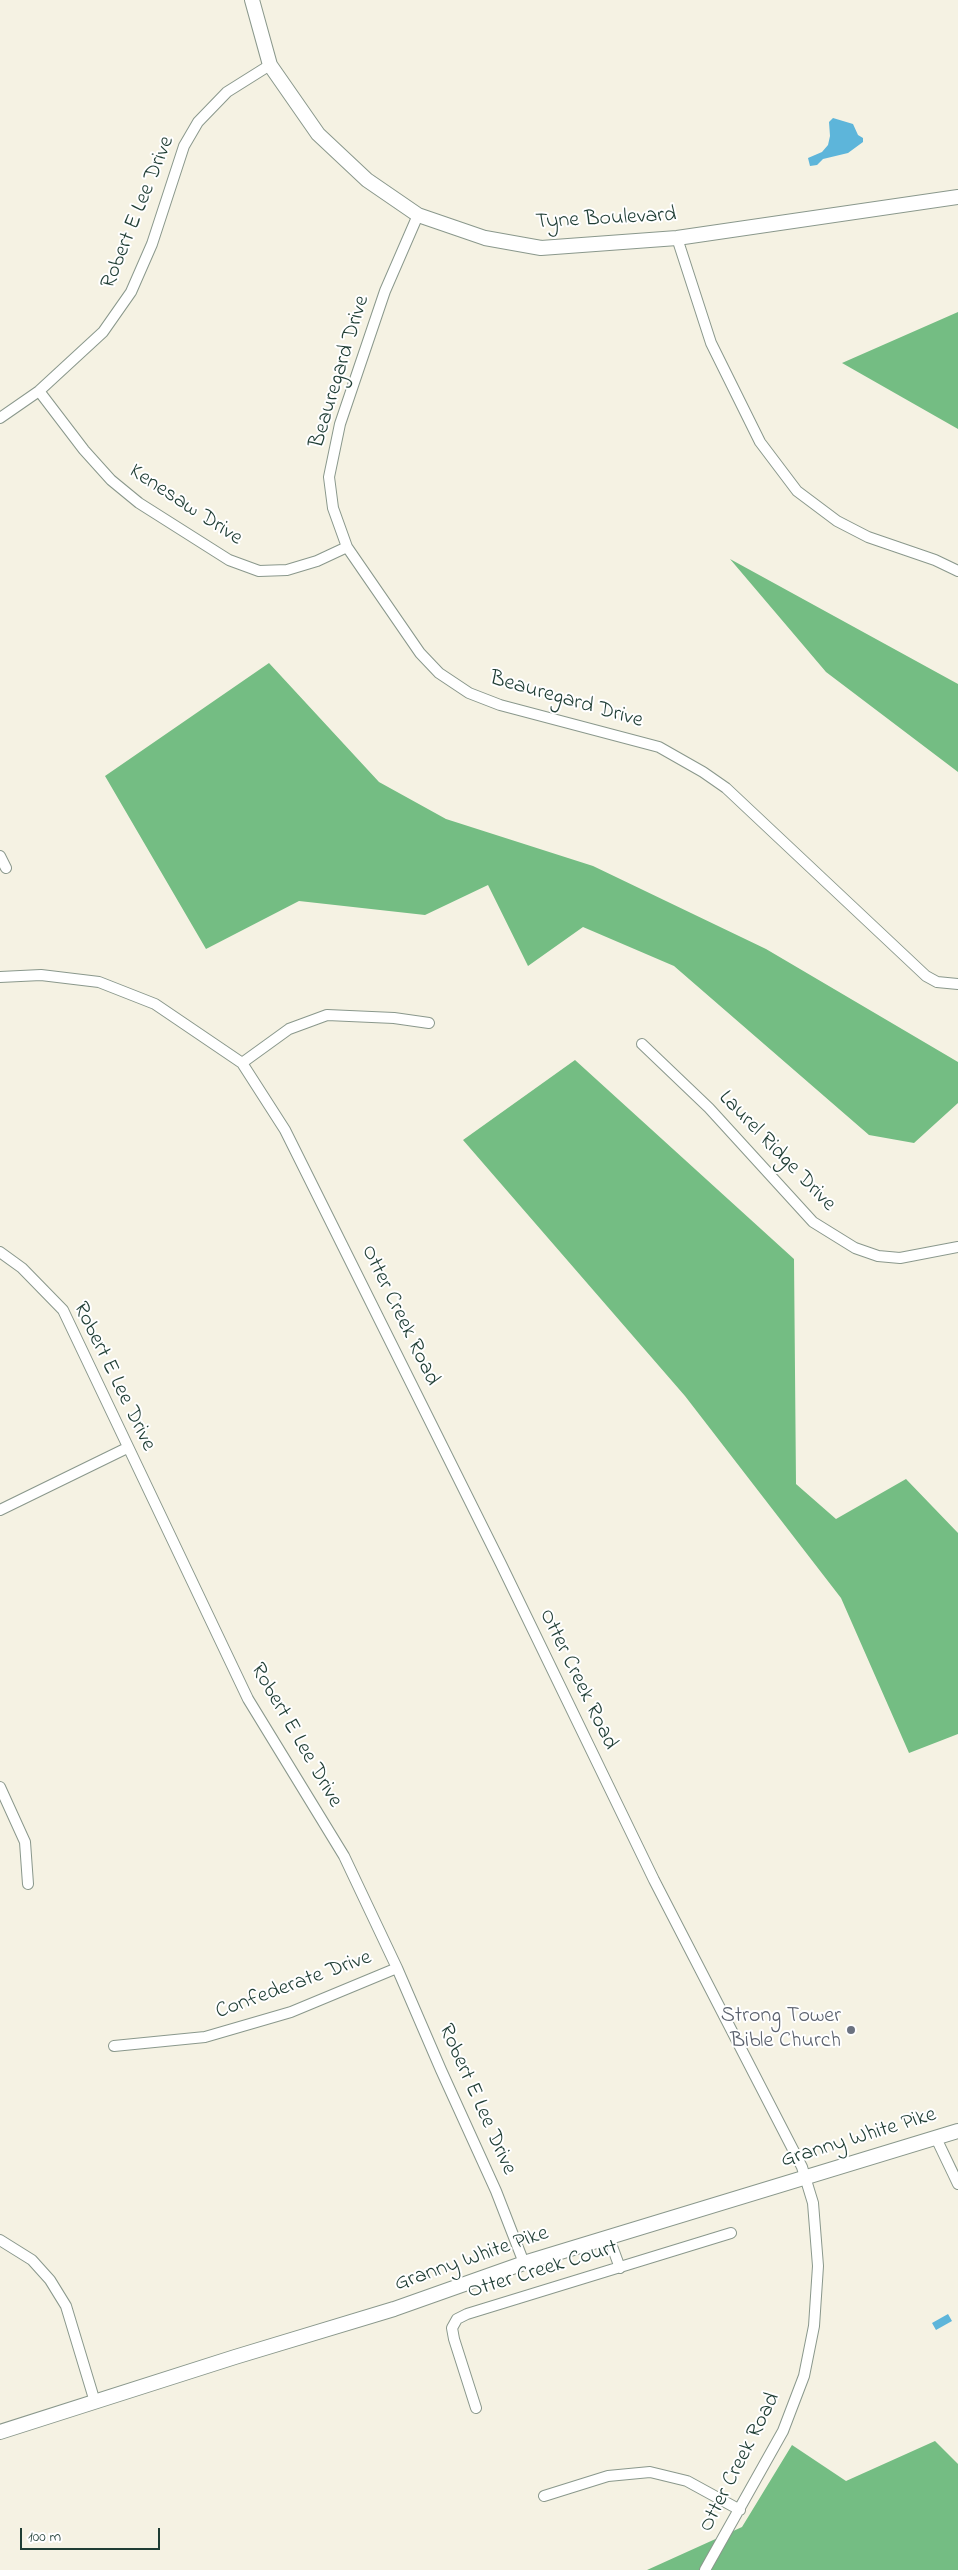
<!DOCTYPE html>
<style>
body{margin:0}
#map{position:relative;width:958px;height:2570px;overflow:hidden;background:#f5f2e3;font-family:"Indie Flower",sans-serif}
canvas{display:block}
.scale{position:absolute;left:20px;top:2528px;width:140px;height:22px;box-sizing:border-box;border:2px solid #1f3d34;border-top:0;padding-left:6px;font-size:15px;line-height:18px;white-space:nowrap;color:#1f3d34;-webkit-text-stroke:4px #fff;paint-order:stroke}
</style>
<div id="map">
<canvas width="958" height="2570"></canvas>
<div class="scale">100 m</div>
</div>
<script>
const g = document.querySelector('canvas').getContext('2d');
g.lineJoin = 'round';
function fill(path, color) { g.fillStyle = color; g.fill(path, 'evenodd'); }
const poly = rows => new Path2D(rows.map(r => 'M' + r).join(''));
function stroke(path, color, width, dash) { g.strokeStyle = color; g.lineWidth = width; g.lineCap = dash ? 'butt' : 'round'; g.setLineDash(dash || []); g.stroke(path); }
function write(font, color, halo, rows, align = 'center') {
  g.font = font + ' "Indie Flower",sans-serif'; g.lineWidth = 4; g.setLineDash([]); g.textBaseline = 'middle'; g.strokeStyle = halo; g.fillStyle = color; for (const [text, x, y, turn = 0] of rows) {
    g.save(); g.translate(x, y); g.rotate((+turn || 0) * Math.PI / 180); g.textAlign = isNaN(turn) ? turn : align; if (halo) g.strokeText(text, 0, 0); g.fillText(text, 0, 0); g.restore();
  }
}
const forest = poly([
 [958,312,958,429,842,363],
 [730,559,958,684,958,772,826,672],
 [269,663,379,782,446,819,593,866,766,949,958,1062,958,1103,914,1143,869,1135,674,966,583,927,528,966,488,885,425,915,299,901,206,949,105,776],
 [575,1060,794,1259,796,1484,836,1519,906,1479,958,1533,958,1734,909,1753,841,1598,685,1396,463,1140],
 [935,2441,958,2464,958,2570,647,2570,742,2527,792,2445,846,2481]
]);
const water = poly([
 [833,118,853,124,858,135,863,138,863,142,848,153,823,159,817,165,810,166,808,158,822,152,828,145,830,136,829,122],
 [948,2314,952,2321,936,2330,932,2323]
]);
const street = poly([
 [418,215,385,291,340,424,329,477,333,508,347,547,420,653,439,673,469,693,500,705,659,747,703,772,726,788,926,976,937,982,958,984],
 [677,238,711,343,760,442,797,491,837,521,868,537,935,560,958,571],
 [39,391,84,450,111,480,139,503,229,560,259,571,287,570,317,561,347,547],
 [0,418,39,391,103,332,131,292,152,244,184,146,198,122,227,92,270,65],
 [0,856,6,868],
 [0,977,41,975,99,982,155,1004,242,1063,285,1130,501,1564,654,1880,802,2167,813,2203,818,2266,814,2326,804,2376,783,2431,705,2570],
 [642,1044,709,1108,813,1222,855,1248,878,1256,900,1258,958,1247],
 [242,1063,289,1029,327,1015,394,1018,429,1023],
 [0,1252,22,1268,63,1310,248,1699,344,1856,397,1968,441,2070,496,2191,524,2263],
 [0,1510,127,1448],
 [0,1787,25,1842,28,1884],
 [114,2046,205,2037,291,2012,397,1968],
 [936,2138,958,2184],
 [609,2238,620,2268],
 [0,2240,32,2260,50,2280,66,2306,95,2402],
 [476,2408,454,2339,452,2328,457,2319,467,2314,731,2233],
 [544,2496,608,2476,650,2472,687,2481,740,2510]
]);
const secondary = poly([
 [252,0,270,65,318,134,367,180,418,215,485,238,541,248,677,238,958,197],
 [0,2432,235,2357,394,2309,524,2263,958,2131]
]);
const markers = [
 [851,2030,5,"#6b7280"]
];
const streetNames = [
 ["Robert E Lee Drive",139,213,-68],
 ["Tyne Boulevard",606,220,-3],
 ["Beauregard Drive",341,372,-73],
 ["Kenesaw Drive",185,506,33],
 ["Beauregard Drive",566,701,16],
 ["Laurel Ridge Drive",776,1152,46],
 ["Otter Creek Road",399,1316,64],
 ["Robert E Lee Drive",113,1377,64],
 ["Otter Creek Road",577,1680,64],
 ["Robert E Lee Drive",295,1736,60],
 ["Confederate Drive",294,1986,-20],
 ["Robert E Lee Drive",476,2100,66],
 ["Granny White Pike",859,2139,-17],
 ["Granny White Pike",472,2260,-19],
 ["Otter Creek Court",543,2271,-17],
 ["Otter Creek Road",741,2463,-63]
];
const worshipNames = [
 ["Strong Tower",841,2017],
 ["Bible Church",841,2042]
];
fill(forest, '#74bd83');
fill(water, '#5db5da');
stroke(street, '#8a988c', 12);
stroke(secondary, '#8a988c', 16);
stroke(street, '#fff', 10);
stroke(secondary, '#fff', 14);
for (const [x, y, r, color] of markers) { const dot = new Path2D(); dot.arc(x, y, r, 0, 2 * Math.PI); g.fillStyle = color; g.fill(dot); stroke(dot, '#fff', 2); }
write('22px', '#1f3d34', '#fff', streetNames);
write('22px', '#5b616d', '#fff', worshipNames, 'right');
</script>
